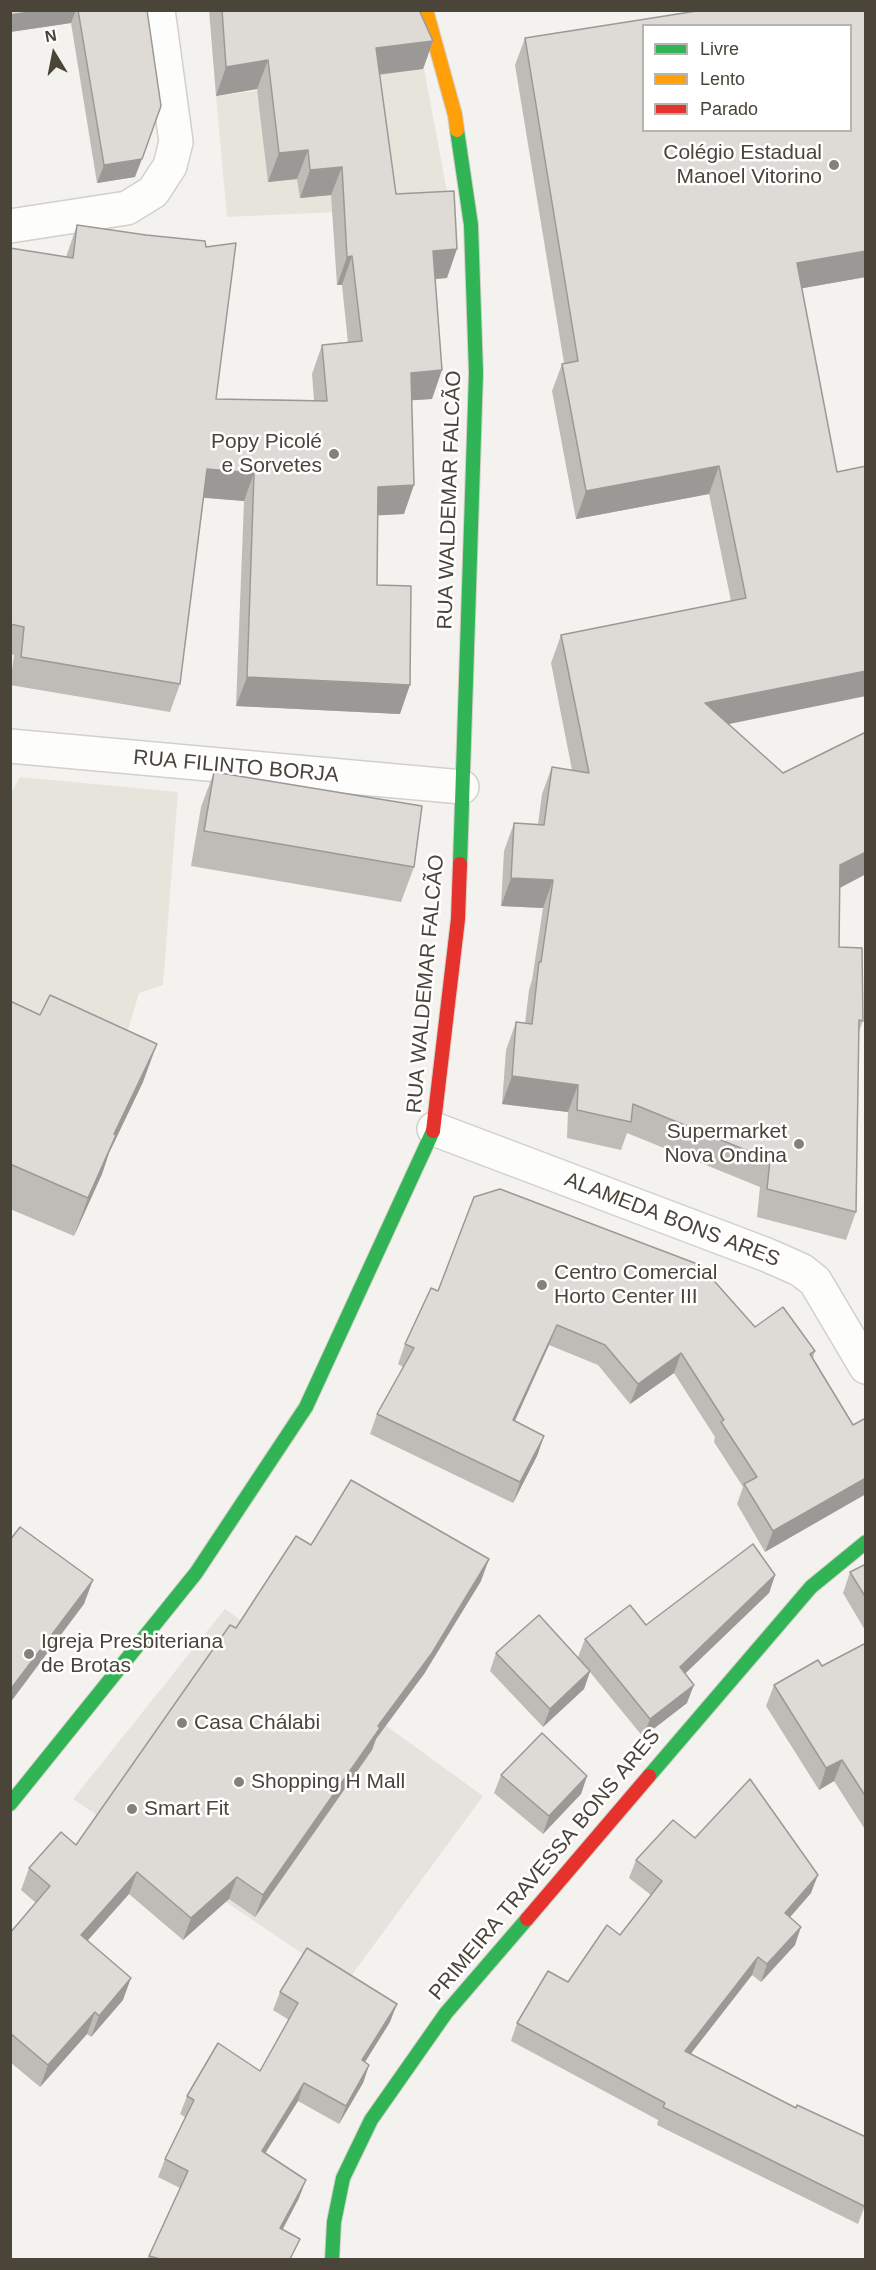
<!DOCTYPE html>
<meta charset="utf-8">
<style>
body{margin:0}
#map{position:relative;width:876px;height:2270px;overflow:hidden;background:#f4f2ee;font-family:Arial,sans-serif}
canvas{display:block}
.frame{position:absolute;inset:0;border:12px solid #4b4439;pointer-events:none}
.legend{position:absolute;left:642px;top:24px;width:210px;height:108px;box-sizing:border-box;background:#fff;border:2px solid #b7b4b0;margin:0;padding:8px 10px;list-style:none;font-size:18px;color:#4b4439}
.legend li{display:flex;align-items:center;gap:12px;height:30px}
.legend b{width:30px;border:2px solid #b7b4b0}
.north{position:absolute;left:24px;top:24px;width:60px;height:60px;-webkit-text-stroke:4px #fff;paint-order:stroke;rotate:350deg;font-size:16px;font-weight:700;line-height:24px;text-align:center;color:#4b4439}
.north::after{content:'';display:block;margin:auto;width:21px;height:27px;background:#4b4439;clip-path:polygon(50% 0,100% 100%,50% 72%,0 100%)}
</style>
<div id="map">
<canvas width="876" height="2270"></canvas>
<div class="frame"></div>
<ul class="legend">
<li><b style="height:8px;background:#30b455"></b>Livre</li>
<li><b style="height:8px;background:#ff9f0a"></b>Lento</li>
<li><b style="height:8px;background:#e5322d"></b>Parado</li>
</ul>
<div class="north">N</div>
</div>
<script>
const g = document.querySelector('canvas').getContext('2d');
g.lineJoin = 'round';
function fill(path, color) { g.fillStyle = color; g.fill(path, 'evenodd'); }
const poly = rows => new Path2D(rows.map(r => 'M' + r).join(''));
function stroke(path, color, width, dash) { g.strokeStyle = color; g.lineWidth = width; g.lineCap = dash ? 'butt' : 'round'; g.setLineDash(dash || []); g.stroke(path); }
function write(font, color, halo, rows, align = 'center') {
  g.font = font + ' Arial,sans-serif'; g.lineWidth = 5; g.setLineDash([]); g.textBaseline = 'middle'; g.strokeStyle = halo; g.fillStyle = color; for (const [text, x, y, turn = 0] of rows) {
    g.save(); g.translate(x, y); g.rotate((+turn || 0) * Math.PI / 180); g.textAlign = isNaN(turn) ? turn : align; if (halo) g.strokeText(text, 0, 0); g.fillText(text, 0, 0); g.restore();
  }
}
const residential = poly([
 [424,69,450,207,227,217,216,96],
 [20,777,178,792,163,985,139,993,116,1071,11,1044,10,795]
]);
const parking = poly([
 [225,1609,483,1796,346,1983,73,1799]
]);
const street = poly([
 [10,226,127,208,153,192,170,166,176,142,158,10],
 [10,746,462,787],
 [434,1129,767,1255,801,1270,815,1281,866,1367]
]);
const fast = poly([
 [457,130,471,225,476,373,460,864],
 [649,1776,811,1587,866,1542],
 [10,1804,196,1573,306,1407,433,1131],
 [332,2260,334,2222,343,2178,371,2120,446,2013,527,1919]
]);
const slow = poly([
 [426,10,455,115,457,130]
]);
const jam = poly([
 [433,1131,458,919,460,864],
 [527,1919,649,1776]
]);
const wall = poly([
 [10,10,147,10,135,177,97,183,71,23,10,32],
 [209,10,419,10,433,41,423,69,379,75,396,194,447,278,435,279,432,399,412,400,404,514,377,515,377,585,400,714,236,706,244,501,204,498,180,684,170,712,10,685,14,655,10,654,10,248,66,257,77,225,216,399,314,400,312,374,322,345,348,343,342,285,337,285,331,195,300,198,297,179,268,182,257,89,216,96],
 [525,38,866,277,802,288,728,724,783,773,866,732,866,874,840,888,839,947,863,1021,859,1031,856,1212,846,1240,757,1217,760,1187,627,1133,621,1150,567,1138,568,1112,502,1104,506,1050,516,1022,525,1023,529,990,532,980,543,908,501,906,504,851,514,823,538,824,542,794,552,767,572,770,551,663,561,635,731,601,709,494,576,519,552,391,562,364,564,363,515,65],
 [214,772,414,867,401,902,191,866,201,807],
 [10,1001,143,1082,109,1153,102,1174,74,1236,10,1209],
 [438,1291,755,1327,815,1351,813,1358,853,1425,765,1552,737,1504,743,1487,714,1442,715,1437,674,1373,630,1404,598,1365,549,1345,515,1421,544,1436,537,1456,513,1503,370,1434,377,1414,403,1367,398,1364,405,1344],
 [311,1545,481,1581,424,1674,376,1739,372,1750,255,1917,229,1899,183,1940,129,1894,87,1941,123,2000,91,2037,87,2034,40,2087,10,2062,10,1933,36,1903,21,1890,29,1868,76,1845,236,1628],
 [866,1564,866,1632,843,1593,850,1572],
 [775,1575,769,1593,685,1674,687,1703,643,1737,590,1672,584,1689,543,1727,490,1671,496,1653,578,1657,585,1639,646,1625],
 [866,1643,866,1831,834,1781,819,1790,766,1706,774,1685,822,1666],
 [501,1775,587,1776,581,1794,543,1834,494,1793],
 [695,1838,811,1893,790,1917,795,1945,761,1982,752,1975,691,2053,866,2203,858,2224,657,2125,658,2120,511,2041,517,2023,568,1982,620,1935,651,1895,629,1878,636,1860],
 [280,1992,390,2022,365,2062,369,2065,363,2083,339,2124,298,2101,265,2154,299,2198,282,2230,292,2259,147,2259,180,2188,158,2177,165,2159,185,2117,180,2114,187,2096,260,2071,289,2020,273,2010]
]);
const shadedWall = poly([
 [42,10,76,10,71,23,10,32,10,15],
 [433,41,423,69,365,76,376,48],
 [268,60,257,89,216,96,226,67],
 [308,150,297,179,268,182,279,153],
 [142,159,135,177,97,183,104,165],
 [342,167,331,195,300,198,310,170],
 [457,249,447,278,422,280,433,251],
 [866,251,866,277,787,291,797,263],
 [352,256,342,285,337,285,347,257],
 [442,370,432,399,401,401,411,373],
 [719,466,709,494,576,519,586,491],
 [207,469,254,473,244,501,197,497],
 [414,485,404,514,367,516,378,487],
 [866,671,866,696,695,731,705,703],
 [247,677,410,685,400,714,236,706],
 [866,852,866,874,830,893,840,865],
 [511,878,553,880,543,908,501,906],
 [157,1044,143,1082,109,1153,102,1174,74,1236,88,1198,114,1134],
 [512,1076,578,1085,568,1112,502,1104],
 [557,1325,549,1345,506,1440,513,1420],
 [681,1353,674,1373,630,1404,638,1384],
 [544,1436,537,1456,513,1503,520,1482],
 [866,1478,866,1494,765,1552,773,1531],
 [489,1559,481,1581,424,1674,376,1739,372,1750,255,1917,263,1895],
 [775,1575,769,1593,673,1685,680,1667],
 [93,1580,84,1604,10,1703,10,1690],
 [590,1671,584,1689,543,1727,550,1709],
 [694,1685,687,1703,643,1737,650,1719],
 [842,1760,834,1781,819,1790,826,1768],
 [587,1776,581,1794,543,1834,549,1816],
 [137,1872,129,1894,73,1957,81,1935],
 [818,1875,811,1893,778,1931,785,1913],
 [237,1877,229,1899,183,1940,191,1918],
 [801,1927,795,1945,761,1982,767,1964],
 [758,1957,752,1975,679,2069,685,2051],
 [131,1978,123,2000,91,2037,99,2016],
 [397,2004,390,2022,355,2078,362,2060],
 [95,2012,87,2034,40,2087,48,2065],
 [369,2065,363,2083,339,2124,346,2106],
 [304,2083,298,2101,255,2169,262,2151],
 [306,2180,299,2198,274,2246,280,2228]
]);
const building = poly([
 [10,10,42,10,10,15,10,10],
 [78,10,147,10,161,106,142,159,104,165,78,10],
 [222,10,419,10,433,41,376,48,396,194,454,191,457,249,433,251,442,370,411,373,414,485,378,487,377,585,411,586,410,685,247,677,254,473,207,469,180,684,21,657,24,627,10,624,10,248,73,258,77,225,146,235,205,241,206,247,236,243,216,399,327,401,322,345,362,341,352,256,347,257,342,167,310,170,308,150,279,153,268,60,226,67,222,10],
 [703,10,866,10,866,251,797,263,837,472,866,466,866,671,705,703,783,773,866,732,866,852,840,865,839,947,862,948,863,1021,859,1020,856,1212,767,1189,770,1160,633,1104,631,1122,577,1110,578,1085,512,1076,516,1022,532,1024,539,962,541,962,553,880,511,878,514,823,544,825,552,767,589,773,561,635,746,598,719,466,586,491,562,364,578,361,525,38,703,10],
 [644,26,850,26,850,130,644,130,644,26],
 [214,772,422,806,414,867,204,831,214,772],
 [50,995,157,1044,114,1134,116,1135,88,1198,10,1164,10,1001,40,1015,50,995],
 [500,1189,700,1265,755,1327,783,1307,815,1351,810,1354,853,1425,864,1419,866,1421,866,1478,773,1531,744,1484,757,1477,721,1422,724,1420,681,1353,638,1384,605,1345,557,1325,513,1420,544,1436,520,1482,377,1414,414,1348,405,1344,431,1288,438,1291,474,1197,500,1189],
 [351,1480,489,1559,432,1653,378,1726,380,1728,263,1895,237,1877,191,1918,137,1872,81,1935,131,1978,99,2016,95,2012,48,2065,10,2033,10,1933,50,1886,29,1868,61,1832,76,1845,230,1625,236,1628,296,1536,311,1545,351,1480],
 [20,1527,93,1580,10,1690,10,1540,20,1527],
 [753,1544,775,1575,680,1667,694,1685,650,1719,585,1639,630,1605,646,1625,753,1544],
 [866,1564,866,1598,850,1572,866,1564],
 [539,1615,590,1671,550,1709,496,1653,539,1615],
 [866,1643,866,1797,842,1760,826,1768,774,1685,818,1660,822,1666,866,1643],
 [542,1733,587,1776,549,1816,501,1775,542,1733],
 [750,1779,818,1875,785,1913,801,1927,767,1964,758,1957,685,2051,796,2108,797,2105,866,2137,866,2202,864,2206,663,2107,665,2103,517,2023,548,1971,568,1982,607,1925,620,1935,662,1881,636,1860,673,1820,695,1838,750,1779],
 [307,1948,397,2004,362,2060,369,2065,346,2106,304,2083,262,2151,306,2180,280,2228,300,2239,290,2259,160,2259,149,2256,188,2171,165,2159,194,2100,187,2096,218,2043,260,2071,298,2003,280,1992,307,1948]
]);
const markers = [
 [834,165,6,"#868178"],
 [334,454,6,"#868178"],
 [799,1144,6,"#868178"],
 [542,1285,6,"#868178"],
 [29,1654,6,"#868178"],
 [182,1723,6,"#868178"],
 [239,1782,6,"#868178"],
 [132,1809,6,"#868178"]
];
const poiNames = [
 ["Colégio Estadual",822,153,"right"],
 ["Manoel Vitorino",822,177,"right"],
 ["Popy Picolé",322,442,"right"],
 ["e Sorvetes",322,466,"right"],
 ["Supermarket",787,1132,"right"],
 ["Nova Ondina",787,1156,"right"],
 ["Centro Comercial",554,1273],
 ["Horto Center III",554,1297],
 ["Igreja Presbiteriana",41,1642],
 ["de Brotas",41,1666],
 ["Casa Chálabi",194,1723],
 ["Shopping H Mall",251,1782],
 ["Smart Fit",144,1809]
];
const streetNames = [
 ["RUA WALDEMAR FALCÃO",450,500,-88],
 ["RUA FILINTO BORJA",236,767,5],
 ["RUA WALDEMAR FALCÃO",426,984,-85],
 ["ALAMEDA BONS ARES",672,1220,21],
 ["PRIMEIRA TRAVESSA BONS ARES",545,1865,-50]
];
fill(residential, '#e7e4dc');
fill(parking, '#e6e3df');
stroke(street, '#d2d0cb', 36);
stroke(fast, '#d3cfc5', 16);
stroke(slow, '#d3cfc5', 16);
stroke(jam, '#d3cfc5', 16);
stroke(street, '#fdfdfc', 33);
stroke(fast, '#30b455', 14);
stroke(slow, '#ff9f0a', 14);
stroke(jam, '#e5322d', 14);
fill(wall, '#bfbcb8');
fill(shadedWall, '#9b9996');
fill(building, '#dedbd6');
stroke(building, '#9b9996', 1.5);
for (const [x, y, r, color] of markers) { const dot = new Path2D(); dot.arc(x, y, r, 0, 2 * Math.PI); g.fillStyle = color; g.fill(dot); stroke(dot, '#fff', 2); }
write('21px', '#4b4439', '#fff', poiNames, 'left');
write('21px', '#4b4439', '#fff', streetNames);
</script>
